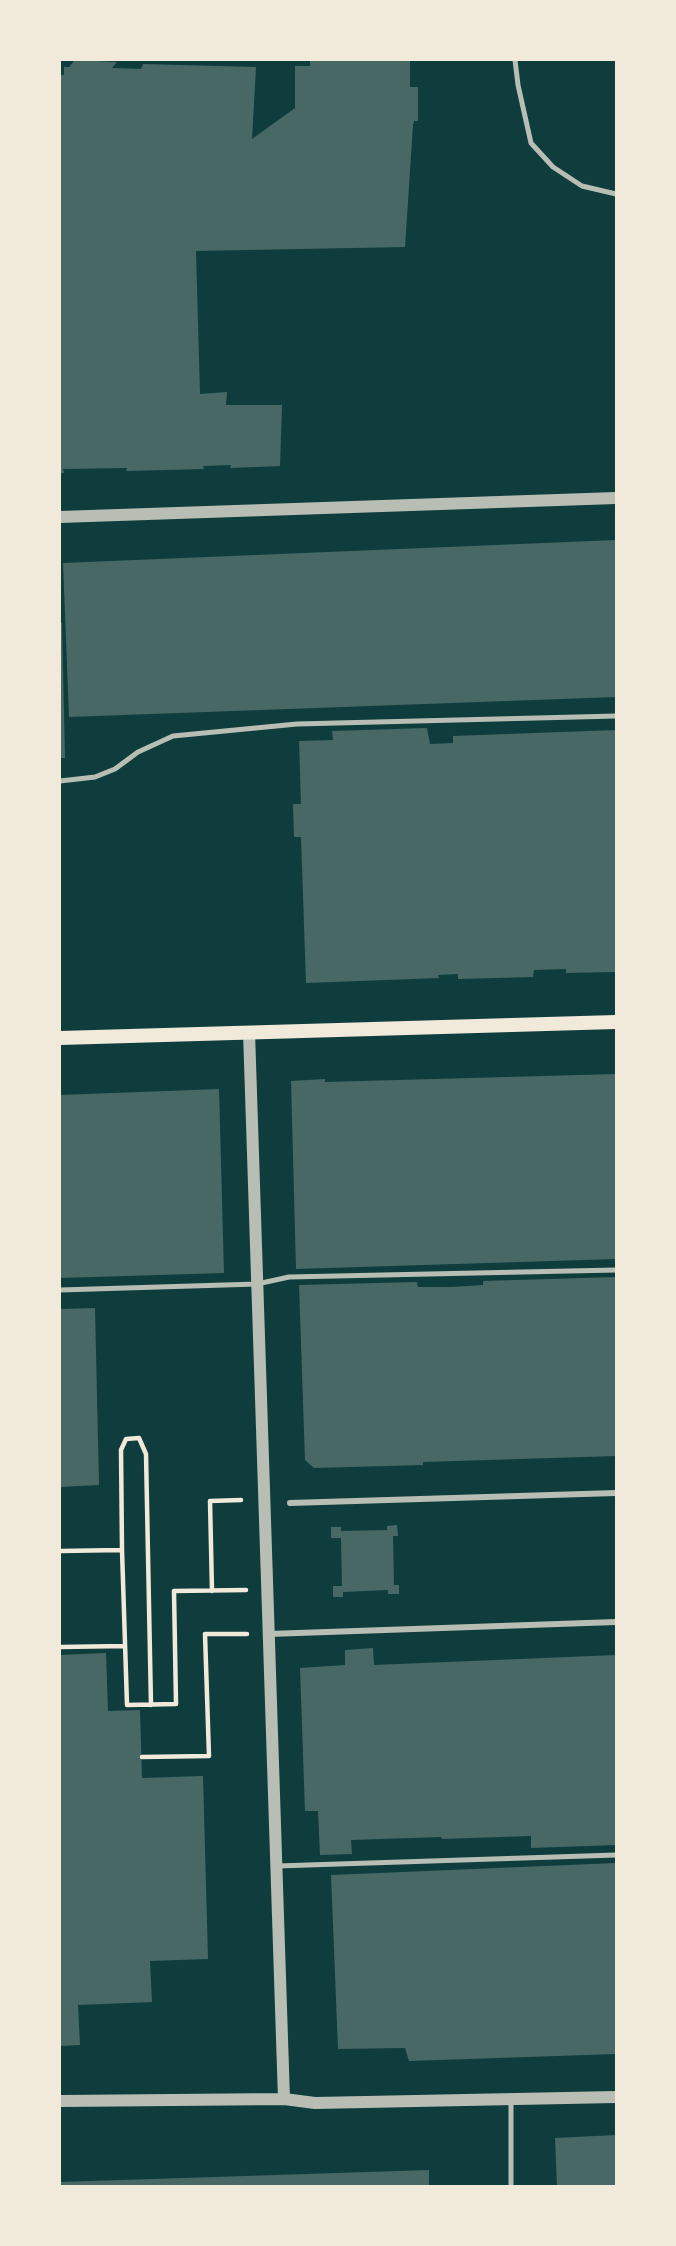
<!DOCTYPE html>
<style>
body{margin:0}
#map{position:relative;width:676px;height:2246px;overflow:hidden;background:#0f3d3e;font-family:"Nunito Sans",sans-serif}
canvas{display:block}
.frame{position:absolute;inset:0;border:61px solid #f1e9da;pointer-events:none}
</style>
<div id="map">
<canvas width="676" height="2246"></canvas>
<div class="frame"></div>
</div>
<script>
const g = document.querySelector('canvas').getContext('2d');
g.lineJoin = 'round';
function fill(path, color) { g.fillStyle = color; g.fill(path, 'evenodd'); }
const poly = rows => new Path2D(rows.map(r => 'M' + r).join(''));
function stroke(path, color, width, dash) { g.strokeStyle = color; g.lineWidth = width; g.lineCap = dash ? 'butt' : 'round'; g.setLineDash(dash || []); g.stroke(path); }
const building = poly([
 [75,60,117,62,112,68,141,69,143,64,256,67,252,139,295,108,295,66,310,66,310,60,410,60,410,87,418,87,418,121,414,121,413,125,405,247,196,251,200,394,227,392,226,405,282,405,280,466,230,468,231,465,203,466,204,469,126,471,127,468,63,469,64,473,60,473,60,75,64,75,64,67,69,67],
 [616,540,616,697,69,717,63,563],
 [60,623,62,623,65,758,60,758],
 [427,728,430,744,453,743,453,736,616,730,616,972,566,973,566,969,534,970,533,977,458,979,458,974,438,975,439,978,306,983,301,837,294,837,293,804,301,804,299,741,333,740,332,731],
 [616,1074,616,1259,296,1269,291,1081,325,1079,325,1082],
 [219,1089,224,1273,60,1278,60,1095],
 [616,1277,616,1456,423,1462,423,1465,314,1468,305,1460,299,1285,417,1282,418,1287,451,1287,483,1285,483,1281],
 [95,1308,99,1485,60,1487,60,1309],
 [397,1525,398,1536,393,1536,394,1585,399,1585,399,1594,388,1594,388,1590,343,1592,343,1597,333,1597,333,1586,342,1586,341,1538,331,1538,331,1527,341,1527,341,1531,387,1530,387,1526],
 [373,1648,374,1665,616,1655,616,1845,531,1848,531,1836,442,1839,441,1837,351,1840,352,1854,320,1855,318,1811,305,1811,300,1668,345,1665,345,1650],
 [106,1653,108,1711,140,1710,142,1778,203,1776,208,1959,150,1961,152,2002,78,2005,80,2045,60,2046,60,1655],
 [616,1863,616,2054,409,2061,405,2048,338,2049,331,1875],
 [616,2135,616,2186,557,2186,555,2138],
 [429,2170,429,2186,60,2186,60,2182]
]);
const path = poly([
 [122,1550,127,1705,176,1704,174,1591,246,1590],
 [60,1551,122,1550,121,1450,126,1439,139,1438,146,1454,151,1705],
 [212,1591,210,1501,241,1500],
 [60,1647,124,1646],
 [142,1757,209,1756,205,1634,247,1634]
]);
const service = poly([
 [515,60,518,85,531,143,553,167,582,186,616,194],
 [60,781,95,777,115,769,138,752,173,736,297,724,616,716],
 [60,1290,257,1284,289,1277,616,1270],
 [277,1866,616,1855],
 [511,2186,511,2101]
]);
const pedestrian = poly([
 [290,1503,616,1493],
 [269,1634,616,1622]
]);
const tertiary = poly([
 [60,517,616,498],
 [249,1032,284,2099],
 [60,2101,284,2099,315,2103,616,2097]
]);
const secondary = poly([
 [60,1038,616,1022]
]);
fill(building, '#486865');
stroke(path, '#f1e9da', 4.5);
stroke(service, '#b8beb3', 5);
stroke(pedestrian, '#b8beb3', 6);
stroke(tertiary, '#b8beb3', 12);
stroke(secondary, '#f1e9da', 14);
</script>
